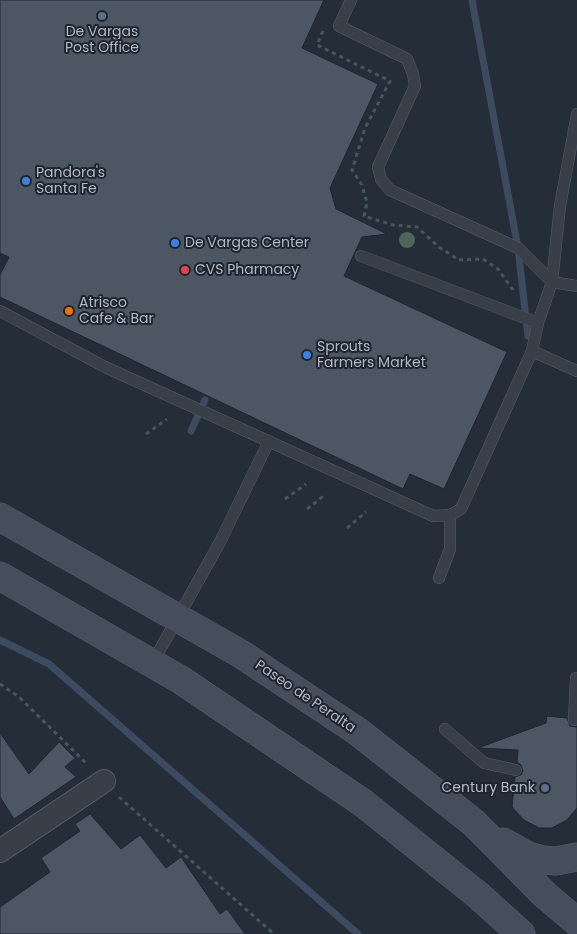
<!DOCTYPE html>
<style>
body{margin:0}
canvas{display:block;background:#252d39}
</style>
<canvas width="577" height="934"></canvas>
<script>
const g = document.querySelector('canvas').getContext('2d');
g.lineJoin = 'round';
const poly = rows => new Path2D(rows.map(r => 'M' + r).join(''));
function stroke(path, color, width, dash) { g.strokeStyle = color; g.lineWidth = width; g.lineCap = dash ? 'butt' : 'round'; g.setLineDash(dash || []); g.stroke(path); }
function fill(path, color) { g.fillStyle = color; g.fill(path, 'evenodd'); }
function write(font, color, halo, rows, align = 'center') {
  g.font = font + ' Poppins,sans-serif'; g.lineWidth = 4; g.setLineDash([]); g.textBaseline = 'middle'; g.strokeStyle = halo; g.fillStyle = color; for (const [text, x, y, turn = 0] of rows) {
    g.save(); g.translate(x, y); g.rotate((+turn || 0) * Math.PI / 180); g.textAlign = isNaN(turn) ? turn : align; if (halo) g.strokeText(text, 0, 0); g.fillText(text, 0, 0); g.restore();
  }
}
const stream = poly([
 [472,0,518,248,528,336],
 [191,431,205,400],
 [0,640,49,664,358,934]
]);
const building = poly([
 [0,0,324,0,302,48,378,84,330,188,336,209,387,234,362,237,344,276,507,352,444,489,410,474,403,489,0,297,0,275,9,257,0,253,0,0],
 [547,716,567,718,570,726,577,727,577,808,567,820,552,828,539,828,524,820,512,807,515,777,521,775,523,771,521,765,517,762,518,750,478,748,546,723,547,716],
 [0,733,29,774,59,742,75,758,65,767,76,777,14,819,0,797,0,733],
 [90,814,121,849,140,835,166,868,181,857,220,914,227,909,245,934,0,934,0,907,50,872,41,858,80,831,75,824,90,814]
]);
const path = poly([
 [323,31,317,45,390,81,365,128,352,170,362,185,367,203,364,216,393,225,417,227,439,247,459,260,483,259,498,269,513,290],
 [146,434,167,419],
 [285,499,306,484],
 [307,509,326,494],
 [347,528,366,512],
 [0,684,19,697,88,765],
 [119,797,274,934]
]);
const service = poly([
 [351,0,339,26,407,59,413,74,415,86,378,167,381,179,390,190,518,248,552,282,577,286],
 [361,256,538,323],
 [0,311,105,367,433,516,450,515,461,509,532,351,538,323,552,282,560,206,577,114],
 [532,351,577,371],
 [439,578,450,549,450,515],
 [153,662,220,542,269,441],
 [574,720,576,678],
 [445,729,484,763,516,770]
]);
const minor = poly([
 [0,851,104,781]
]);
const secondary = poly([
 [0,517,241,654,357,731,474,823,545,895,577,922],
 [0,576,181,680,363,803,479,896,521,934],
 [503,842,528,856,543,860,556,861,577,857]
]);
const trees = [
 [407,240]
];
const markers = [
 [102,16,5,"#5c6f8a"],
 [26,181,5,"#3f7fe0"],
 [175,243,5,"#3f7fe0"],
 [185,270,5,"#e0444e"],
 [69,311,5,"#e8710a"],
 [307,355,5,"#3f7fe0"],
 [545,788,5,"#5c6f8a"]
];
const poiNames = [
 ["De Vargas",102,32,"center"],
 ["Post Office",102,48,"center"],
 ["Pandora's",36,173],
 ["Santa Fe",36,189],
 ["De Vargas Center",185,243],
 ["CVS Pharmacy",195,270],
 ["Atrisco",79,303],
 ["Cafe & Bar",79,319],
 ["Sprouts",317,347],
 ["Farmers Market",317,363],
 ["Century Bank",535,788,"right"]
];
const streetNames = [
 ["Paseo de Peralta",305,697,34]
];
stroke(stream, '#3c4b60', 7);
fill(building, '#4d5764');
stroke(building, '#1f2630', 1);
stroke(service, '#565d67', 12);
stroke(minor, '#565d67', 24);
stroke(secondary, '#565d67', 29);
stroke(path, '#465759', 3, [4, 4]);
stroke(service, '#383f49', 11);
stroke(minor, '#383f49', 22);
stroke(secondary, '#464e5c', 28);
g.fillStyle = '#4d655a';
for (const [x, y] of trees) { g.beginPath(); g.arc(x, y, 8, 0, 2 * Math.PI); g.fill(); }
for (const [x, y, r, color] of markers) { const dot = new Path2D(); dot.arc(x, y, r, 0, 2 * Math.PI); g.fillStyle = color; g.fill(dot); stroke(dot, '#1d242e', 2); }
write('14px', '#b3bac5', '#1d242e', poiNames, 'left');
write('14px', '#b3bac5', '#1d242e', streetNames);
</script>
